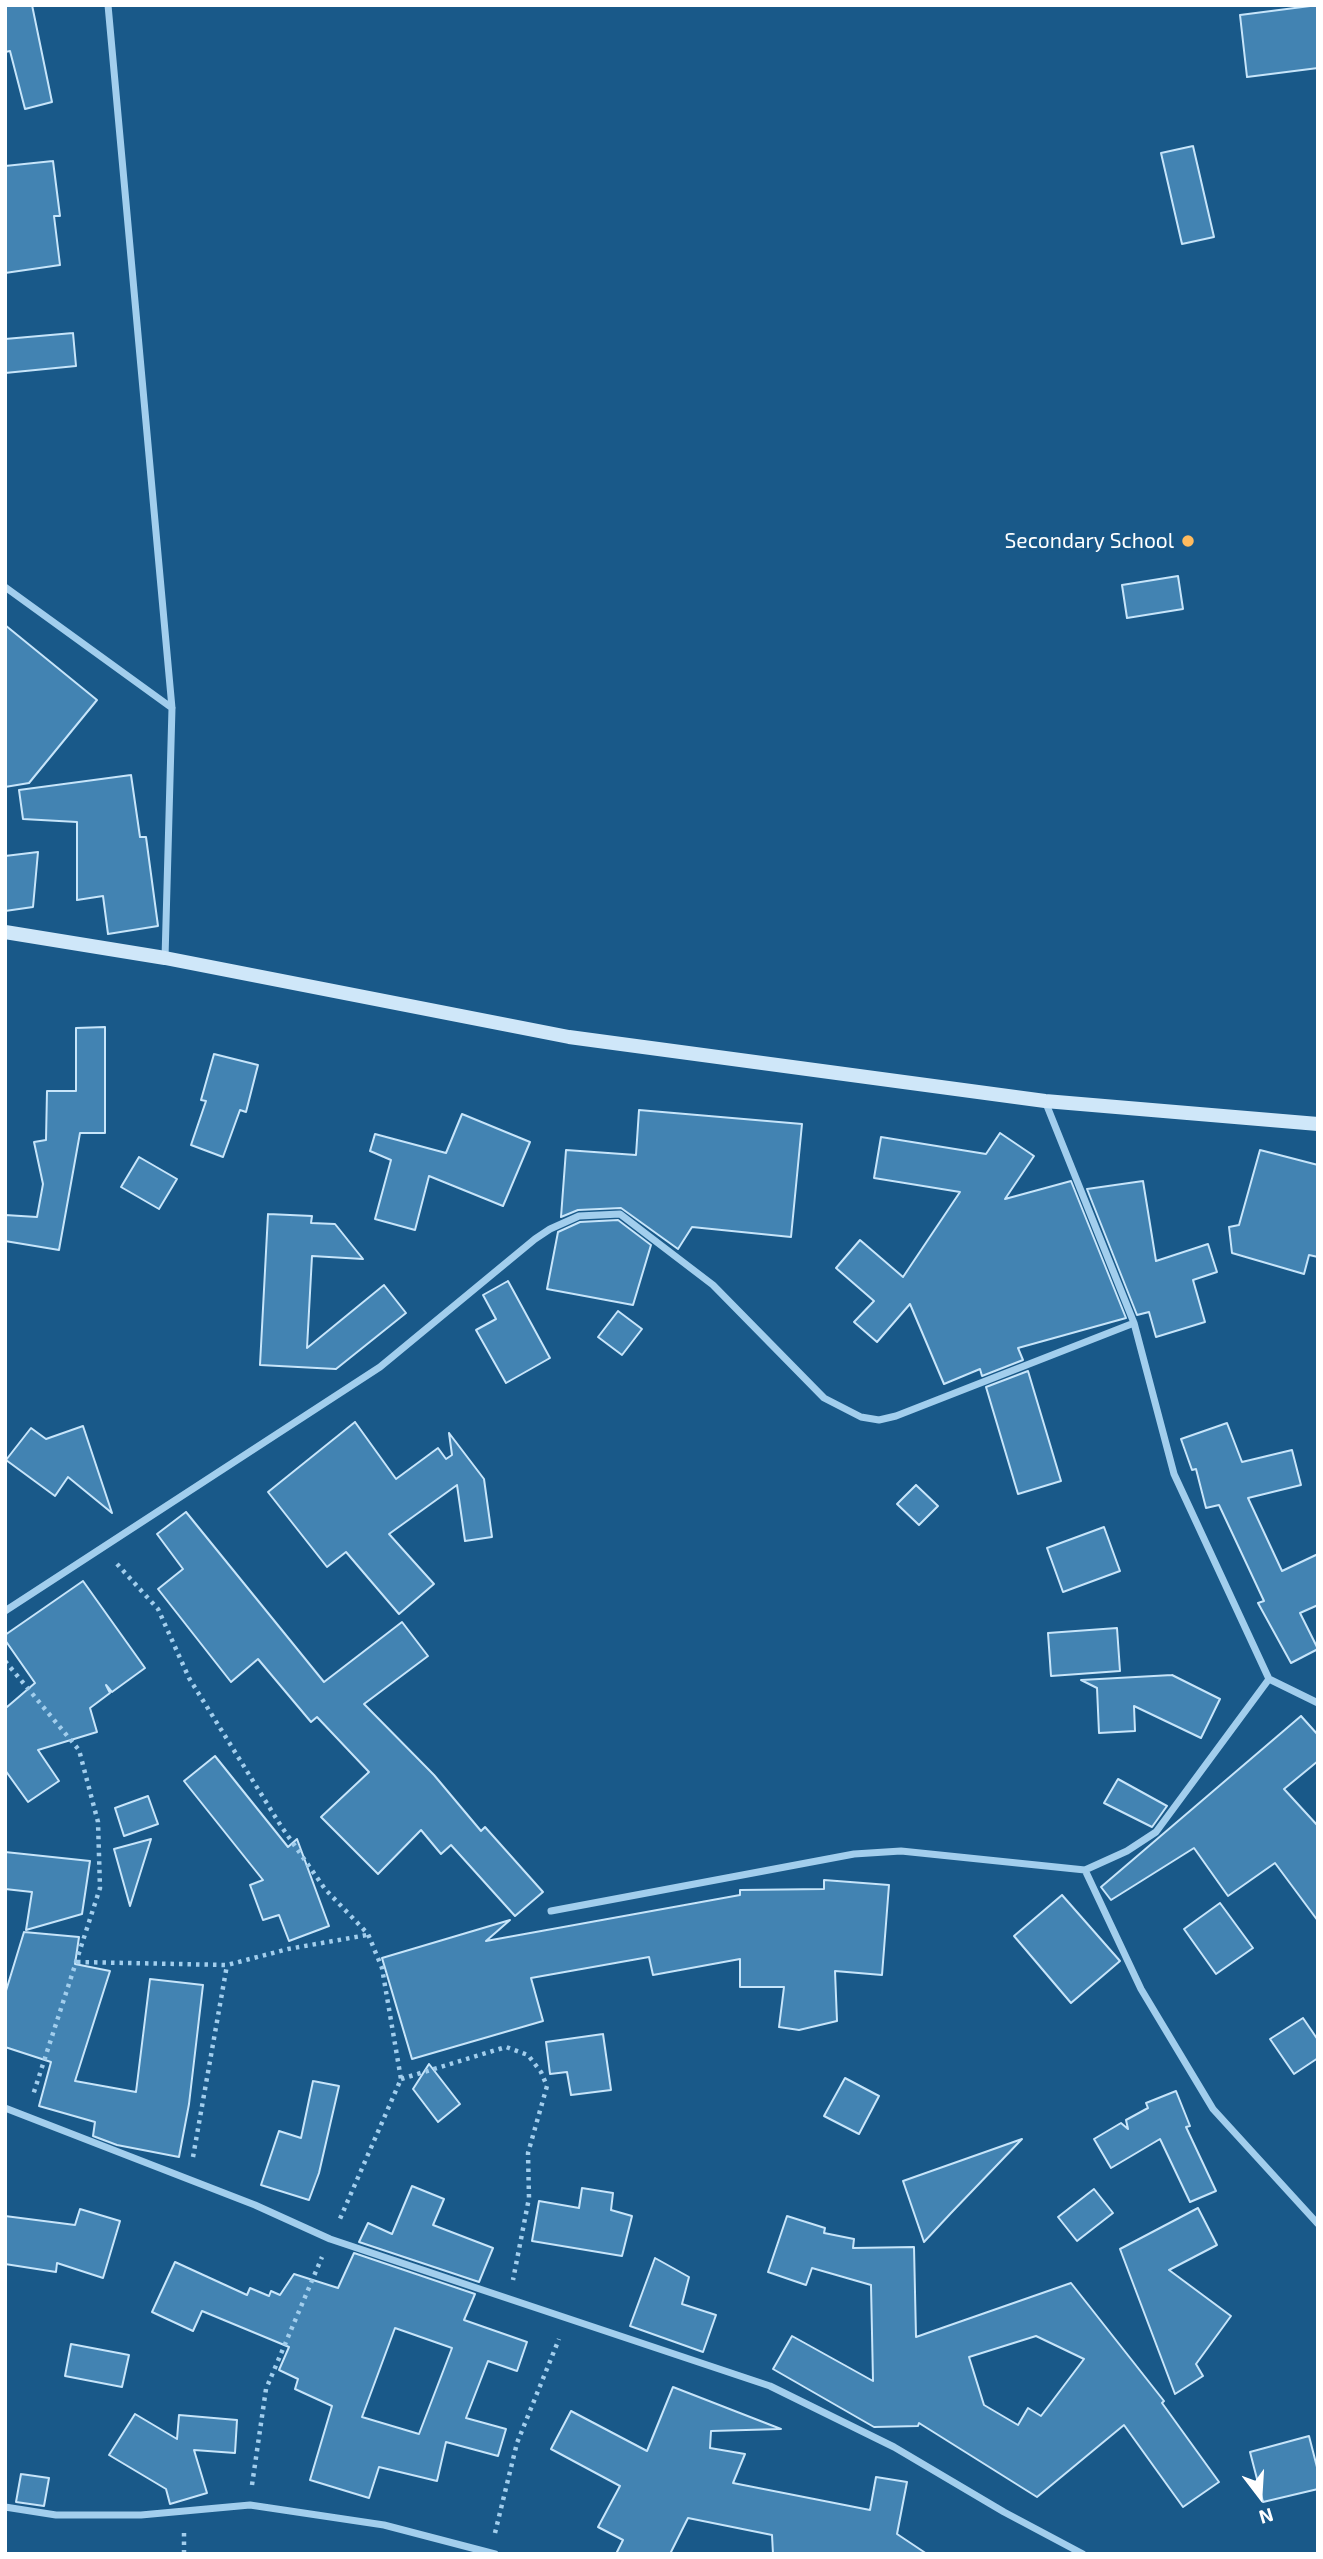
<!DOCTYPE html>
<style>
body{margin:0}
#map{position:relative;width:1323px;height:2559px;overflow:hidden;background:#195989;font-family:"Exo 2",sans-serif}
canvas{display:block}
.frame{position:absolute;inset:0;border:7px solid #fff;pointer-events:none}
.north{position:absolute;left:1225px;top:2461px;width:70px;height:70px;-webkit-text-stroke:5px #195989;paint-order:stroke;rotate:163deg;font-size:19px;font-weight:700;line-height:28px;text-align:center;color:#fff}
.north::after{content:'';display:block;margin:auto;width:24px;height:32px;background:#fff;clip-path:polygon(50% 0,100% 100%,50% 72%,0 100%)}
</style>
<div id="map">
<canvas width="1323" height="2559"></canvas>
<div class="frame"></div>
<div class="north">N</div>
</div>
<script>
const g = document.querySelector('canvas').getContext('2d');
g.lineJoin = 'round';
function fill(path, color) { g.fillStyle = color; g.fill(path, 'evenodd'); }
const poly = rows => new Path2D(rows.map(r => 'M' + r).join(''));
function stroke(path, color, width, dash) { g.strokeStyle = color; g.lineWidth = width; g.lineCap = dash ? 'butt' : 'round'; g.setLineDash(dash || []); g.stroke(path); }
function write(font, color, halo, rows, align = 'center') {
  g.font = font + ' "Exo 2",sans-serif'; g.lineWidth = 5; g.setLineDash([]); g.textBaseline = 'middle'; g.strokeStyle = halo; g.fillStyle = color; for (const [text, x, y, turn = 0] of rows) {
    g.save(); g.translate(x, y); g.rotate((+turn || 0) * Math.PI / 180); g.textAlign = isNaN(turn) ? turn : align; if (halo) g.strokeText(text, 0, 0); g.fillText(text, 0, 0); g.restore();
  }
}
const building = poly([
 [5,5,32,5,52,102,25,109,10,51,5,52,5,5],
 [1318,5,1318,68,1247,77,1240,15,1318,5],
 [1193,146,1214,237,1182,244,1161,153,1193,146],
 [53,161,60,216,54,216,60,265,5,273,5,166,53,161],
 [73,333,76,366,5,373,5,339,73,333],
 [1178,576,1183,609,1127,618,1122,585,1178,576],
 [5,625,97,700,29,783,5,787,5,625],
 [131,775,140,837,146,837,158,926,108,934,103,896,77,900,77,822,23,819,19,790,131,775],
 [38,852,33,907,5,911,5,856,38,852],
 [105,1027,105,1133,80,1133,59,1250,5,1241,5,1215,37,1217,43,1184,34,1142,46,1140,47,1091,76,1091,76,1028,105,1027],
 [214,1054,258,1065,246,1112,240,1110,223,1157,191,1145,206,1101,201,1100,214,1054],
 [639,1110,802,1124,791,1237,692,1227,678,1249,621,1208,578,1210,561,1217,566,1150,636,1155,639,1110],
 [462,1114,530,1142,503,1206,429,1176,415,1230,375,1219,391,1160,370,1151,375,1134,446,1153,462,1114],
 [1000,1133,1034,1156,1005,1199,1071,1181,1126,1318,1018,1348,1023,1360,982,1376,980,1369,944,1384,910,1304,877,1342,854,1322,874,1301,836,1268,860,1240,903,1277,960,1192,874,1178,881,1137,986,1154,1000,1133],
 [1260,1150,1318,1165,1318,1257,1309,1255,1304,1274,1232,1253,1229,1227,1239,1225,1260,1150],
 [139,1157,177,1179,159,1209,121,1187,139,1157],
 [1143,1181,1156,1261,1208,1244,1217,1272,1193,1280,1205,1322,1156,1337,1149,1312,1137,1315,1087,1189,1143,1181],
 [268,1214,312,1216,311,1223,335,1224,363,1259,312,1256,307,1348,384,1285,406,1313,336,1369,260,1365,268,1214],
 [618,1220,651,1245,633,1305,547,1289,558,1232,580,1222,618,1220],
 [508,1281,550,1358,506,1383,476,1330,496,1319,483,1295,508,1281],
 [618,1311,642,1329,622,1355,598,1337,618,1311],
 [1028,1371,1061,1481,1018,1494,986,1387,1028,1371],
 [355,1422,396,1479,438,1448,446,1459,452,1455,449,1433,484,1479,492,1537,465,1541,457,1485,389,1534,434,1584,399,1614,346,1552,327,1567,268,1492,355,1422],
 [1227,1423,1242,1462,1292,1450,1301,1485,1248,1498,1282,1571,1318,1554,1318,1605,1300,1613,1318,1649,1291,1663,1258,1603,1264,1601,1219,1505,1206,1508,1196,1469,1192,1470,1181,1439,1227,1423],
 [83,1426,112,1513,68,1477,55,1496,6,1460,31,1428,46,1439,83,1426],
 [916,1485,938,1506,919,1525,897,1504,916,1485],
 [186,1512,324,1682,402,1622,428,1656,364,1704,434,1775,481,1831,485,1827,543,1892,515,1916,451,1845,441,1854,421,1830,378,1874,321,1817,369,1772,317,1717,311,1722,258,1659,231,1682,158,1589,183,1569,157,1534,186,1512],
 [1104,1527,1120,1571,1063,1592,1047,1548,1104,1527],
 [83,1581,145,1668,112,1692,106,1685,110,1693,90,1708,97,1732,38,1750,59,1781,28,1802,5,1770,5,1704,7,1707,35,1683,5,1640,5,1635,83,1581],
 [1117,1628,1120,1671,1051,1676,1048,1633,1117,1628],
 [1172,1675,1220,1699,1201,1738,1134,1706,1135,1731,1099,1733,1097,1688,1081,1680,1172,1675],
 [1301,1716,1318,1735,1318,1761,1284,1789,1318,1826,1318,1921,1275,1863,1228,1896,1194,1848,1111,1900,1101,1887,1301,1716],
 [215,1756,288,1847,297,1839,329,1926,289,1941,279,1915,263,1920,250,1885,263,1880,184,1781,215,1756],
 [1118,1779,1167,1806,1152,1827,1104,1803,1118,1779],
 [148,1796,158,1824,124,1836,115,1808,148,1796],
 [151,1839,130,1906,114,1849,151,1839],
 [5,1852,90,1861,82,1914,26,1930,32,1892,5,1889,5,1852],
 [824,1880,889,1885,882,1975,835,1971,837,2021,799,2030,779,2027,784,1987,740,1987,740,1959,653,1975,649,1957,531,1978,543,2021,412,2059,382,1958,510,1920,486,1941,740,1895,740,1890,824,1889,824,1880],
 [1062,1895,1120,1961,1071,2003,1014,1936,1062,1895],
 [1220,1903,1253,1948,1216,1974,1184,1929,1220,1903],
 [24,1932,79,1937,75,1964,110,1971,75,2081,136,2092,150,1979,203,1985,189,2104,179,2157,117,2145,93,2136,95,2122,39,2106,51,2062,5,2047,5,1994,24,1932],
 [1303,2018,1318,2040,1318,2058,1294,2074,1270,2039,1303,2018],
 [603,2034,611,2090,571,2095,567,2072,550,2074,546,2042,603,2034],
 [429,2064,460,2104,438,2122,413,2089,429,2064],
 [845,2078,879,2096,859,2134,824,2116,845,2078],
 [313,2081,339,2086,319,2173,309,2200,261,2185,279,2131,301,2138,313,2081],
 [1176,2091,1190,2126,1186,2127,1216,2191,1190,2202,1160,2139,1111,2168,1094,2139,1121,2123,1128,2129,1126,2120,1148,2108,1146,2103,1176,2091],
 [1022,2139,951,2213,924,2242,903,2181,1022,2139],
 [412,2186,444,2199,433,2225,493,2248,479,2282,359,2242,368,2223,392,2234,412,2186],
 [582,2188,613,2193,611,2210,632,2216,622,2256,532,2241,539,2201,579,2208,582,2188],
 [1094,2189,1113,2213,1077,2241,1058,2217,1094,2189],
 [1198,2208,1217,2245,1169,2270,1231,2316,1196,2364,1203,2376,1175,2394,1120,2249,1198,2208],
 [80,2209,120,2221,103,2278,57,2263,56,2272,5,2264,5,2216,75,2225,80,2209],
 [787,2216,825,2228,824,2233,854,2239,853,2248,914,2247,916,2337,1071,2283,1164,2401,1162,2403,1219,2482,1183,2507,1124,2425,1037,2497,919,2423,918,2426,874,2427,773,2369,792,2336,873,2381,871,2285,812,2268,806,2285,768,2272,787,2216],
 [1036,2336,1084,2359,1041,2416,1028,2408,1018,2425,984,2405,969,2357,1036,2336],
 [354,2253,475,2294,464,2320,527,2342,517,2371,488,2361,466,2418,506,2429,498,2456,446,2442,437,2481,379,2467,369,2498,310,2480,332,2406,295,2389,298,2379,279,2370,289,2347,202,2311,193,2331,152,2312,175,2262,247,2295,250,2288,269,2296,271,2291,280,2295,294,2274,338,2288,354,2253],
 [395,2328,452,2348,419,2434,362,2417,395,2328],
 [655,2258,689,2277,682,2304,716,2315,703,2352,630,2326,655,2258],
 [71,2344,129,2355,122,2387,65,2376,71,2344],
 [673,2387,781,2429,711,2431,710,2448,745,2454,733,2483,870,2510,876,2477,907,2482,897,2534,927,2554,773,2554,772,2535,688,2518,670,2554,616,2554,623,2540,598,2527,620,2486,551,2449,571,2411,647,2451,673,2387],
 [135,2414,177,2439,179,2415,237,2420,235,2453,194,2450,207,2493,170,2504,166,2489,109,2455,135,2414],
 [1309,2436,1318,2471,1318,2489,1263,2502,1250,2452,1309,2436],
 [21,2474,49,2478,44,2506,16,2502,21,2474]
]);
const path = poly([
 [117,1564,158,1609,189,1678,281,1826,325,1889,368,1934,382,1968,401,2079,339,2221],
 [5,1661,79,1750,98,1822,100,1888,33,2095],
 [77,1962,227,1965,288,1949,367,1935],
 [401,2079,506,2047,528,2055,541,2072,547,2086,528,2153,529,2198,513,2280],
 [193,2157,227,1965],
 [252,2485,266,2389,322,2257],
 [184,2533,184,2554],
 [495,2533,517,2443,559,2339]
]);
const street = poly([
 [108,5,172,708,165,958],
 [5,587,172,708],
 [1045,1101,1134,1323,1174,1474,1269,1679,1318,1703],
 [5,1611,380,1367,535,1239,550,1229,579,1216,620,1214,713,1285,824,1398,861,1417,879,1420,896,1416,1134,1323],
 [1085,1870,1141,1989,1213,2109,1318,2224],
 [551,1911,854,1854,901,1851,1085,1870,1127,1851,1156,1832,1269,1679],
 [5,2108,255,2205,330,2239,770,2386,894,2447,1004,2512,1083,2554],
 [5,2507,56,2515,141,2515,250,2505,384,2525,495,2554]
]);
const secondary = poly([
 [5,932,165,958,569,1037,1045,1101,1318,1124]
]);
const markers = [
 [1188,541,7,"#ffbb5e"]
];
const poiNames = [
 ["Secondary School",1174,541]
];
fill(building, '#4283b2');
stroke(building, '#c7e5fa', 2);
stroke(path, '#a2ceed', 4.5, [3.5, 5]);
stroke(street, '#a2ceed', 7);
stroke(secondary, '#cfe7f9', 14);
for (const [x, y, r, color] of markers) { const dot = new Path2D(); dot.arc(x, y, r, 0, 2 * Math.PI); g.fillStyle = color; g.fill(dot); stroke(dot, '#195989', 2.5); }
write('21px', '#fff', '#195989', poiNames, 'right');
</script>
